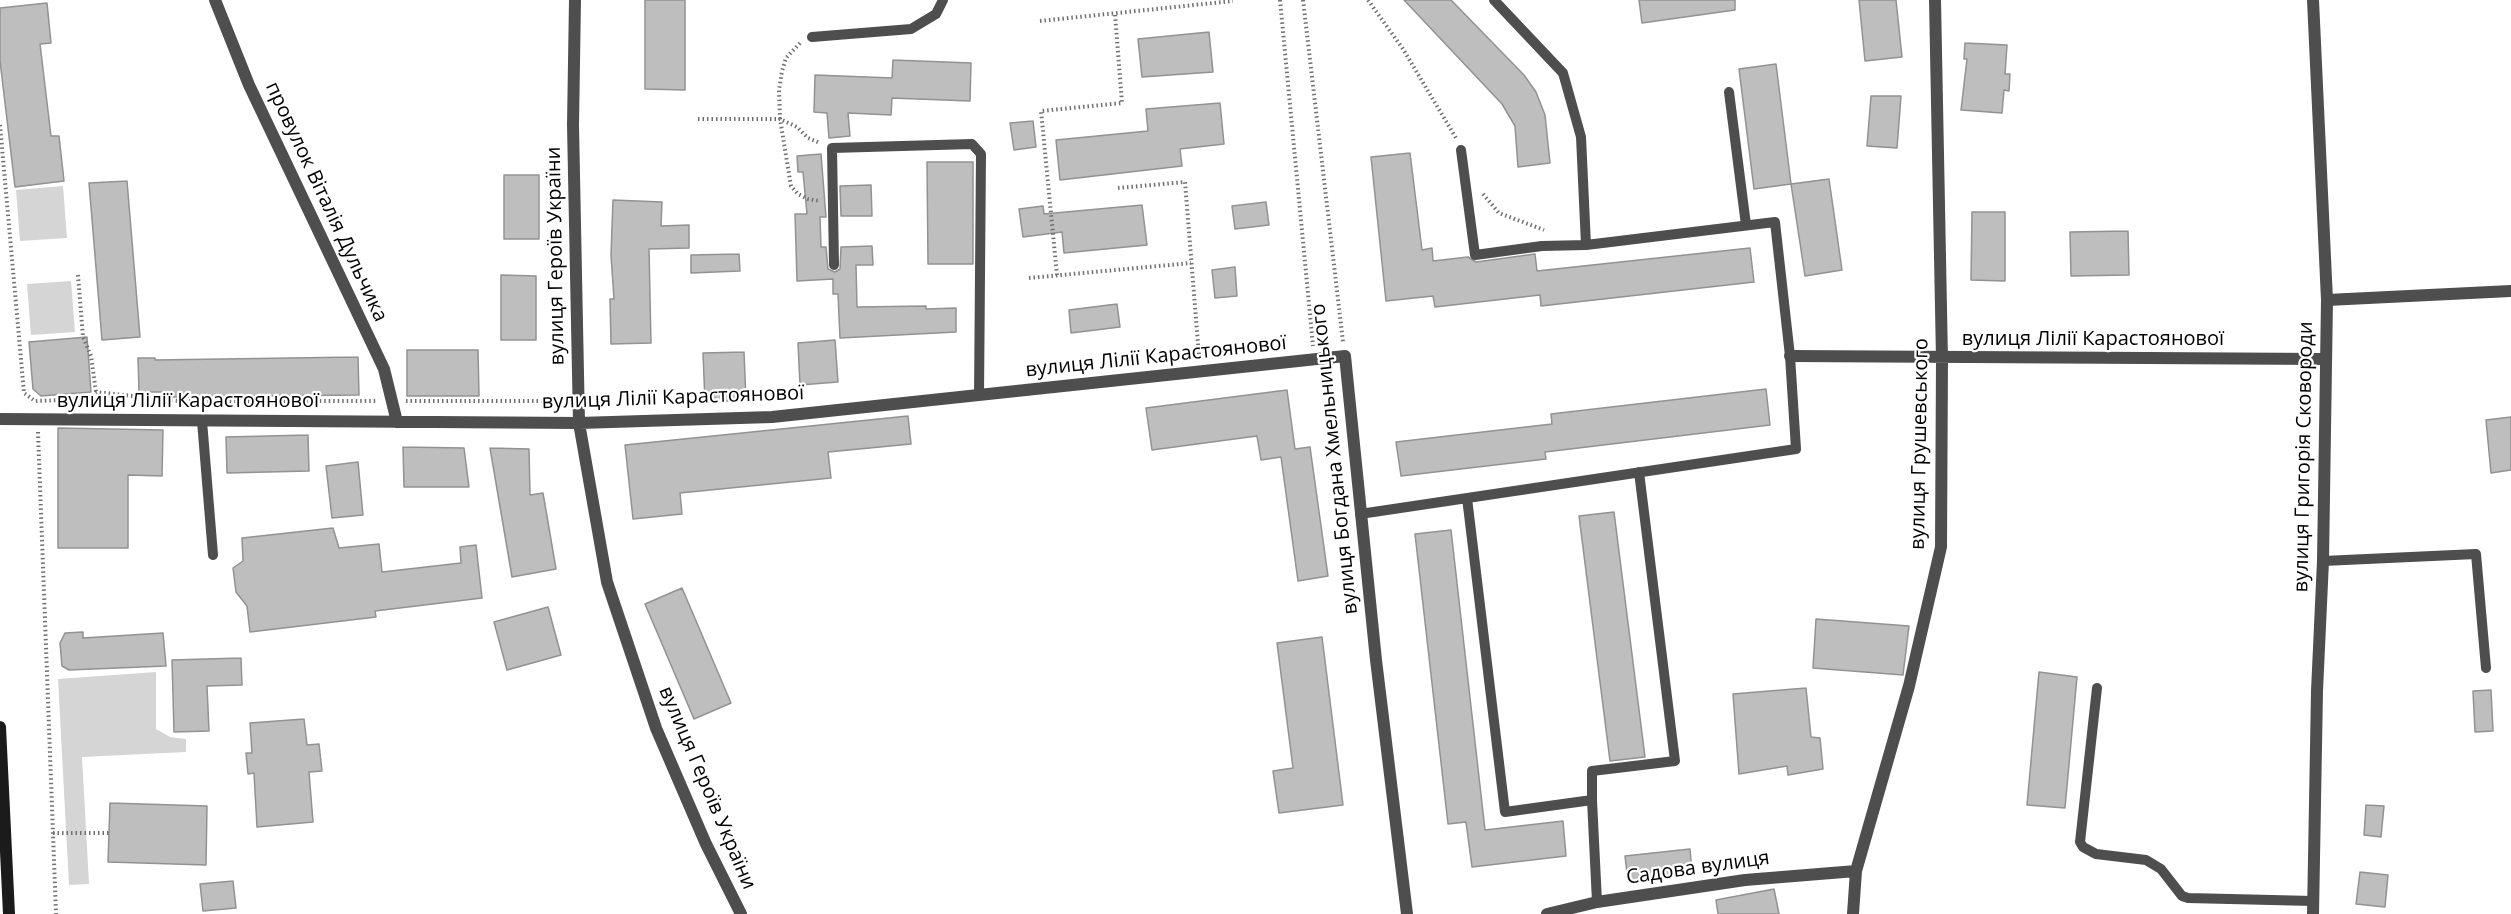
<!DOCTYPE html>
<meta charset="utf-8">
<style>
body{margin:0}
canvas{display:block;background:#fff}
</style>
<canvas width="2511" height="914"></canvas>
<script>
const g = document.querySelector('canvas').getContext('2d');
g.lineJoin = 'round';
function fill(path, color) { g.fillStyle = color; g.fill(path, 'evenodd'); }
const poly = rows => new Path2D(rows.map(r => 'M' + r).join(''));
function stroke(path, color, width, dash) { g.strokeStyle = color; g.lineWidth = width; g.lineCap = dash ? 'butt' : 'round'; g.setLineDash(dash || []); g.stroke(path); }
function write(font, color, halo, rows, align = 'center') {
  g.font = font + ' "Open Sans",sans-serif'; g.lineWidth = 4.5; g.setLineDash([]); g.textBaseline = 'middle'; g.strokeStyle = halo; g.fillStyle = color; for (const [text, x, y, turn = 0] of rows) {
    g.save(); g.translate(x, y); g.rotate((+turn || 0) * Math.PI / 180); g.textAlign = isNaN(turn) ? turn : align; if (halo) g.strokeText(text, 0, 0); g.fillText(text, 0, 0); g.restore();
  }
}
const green = poly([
 [63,186,67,238,20,241,16,190],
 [71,281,75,332,31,335,27,284],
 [156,672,156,729,170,737,186,739,186,752,82,757,89,884,69,885,58,679]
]);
const building = poly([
 [645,0,685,0,685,90,645,89,645,0],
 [1404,0,1451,0,1524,75,1536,92,1545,115,1550,163,1518,167,1515,126,1502,104,1404,0],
 [1639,0,1735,0,1735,10,1642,23,1639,0],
 [1859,0,1896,0,1902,57,1865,61,1859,0],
 [47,3,51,43,40,44,51,136,59,136,64,181,15,187,0,61,0,8,47,3],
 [1209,32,1213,72,1142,77,1138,39,1209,32],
 [1965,43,2007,45,2005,74,2010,74,2009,91,2004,90,2002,113,1961,110,1967,59,1964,59,1965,43],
 [893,60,971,63,970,101,892,98,891,115,848,113,850,136,829,138,827,113,814,112,815,75,892,78,893,60],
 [1776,64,1791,184,1754,189,1739,69,1776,64],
 [1871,96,1901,96,1897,148,1867,146,1871,96],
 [1220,103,1224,144,1180,149,1182,166,1060,180,1056,140,1148,131,1146,109,1220,103],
 [1033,121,1036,147,1014,150,1010,123,1033,121],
 [1410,153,1422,250,1432,248,1433,261,1468,257,1476,262,1535,254,1537,271,1750,248,1754,282,1541,306,1540,295,1435,307,1433,296,1386,301,1371,157,1410,153],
 [821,154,826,217,820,217,821,247,826,247,828,269,835,272,840,269,841,247,872,246,873,265,856,265,857,307,926,306,926,309,956,308,956,332,840,338,838,294,833,294,833,279,797,281,795,214,807,214,803,172,798,172,797,156,821,154],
 [927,162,973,162,973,264,928,264,927,162],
 [504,175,539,175,539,239,504,239,504,175],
 [1829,179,1842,270,1805,276,1791,184,1829,179],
 [127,181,140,337,102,340,89,183,127,181],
 [871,185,872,216,841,216,840,186,871,185],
 [613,200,662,202,661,226,689,225,689,248,649,249,651,343,611,344,610,299,614,299,611,255,613,200],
 [1266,202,1269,225,1235,229,1232,206,1266,202],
 [1142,205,1147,245,1064,253,1062,232,1023,237,1019,209,1043,206,1044,214,1142,205],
 [1972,212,2005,212,2005,281,1971,280,1972,212],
 [2128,231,2129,275,2071,276,2070,232,2128,231],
 [739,254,740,271,691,273,691,255,739,254],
 [1235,267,1237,296,1215,298,1212,270,1235,267],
 [501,275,536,276,536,340,501,340,501,275],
 [1117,304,1120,327,1071,333,1069,310,1117,304],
 [87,337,91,392,41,396,33,389,29,342,87,337],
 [835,340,838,382,800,385,798,343,835,340],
 [407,350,478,350,479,396,407,396,407,350],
 [744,352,746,400,705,402,703,353,744,352],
 [358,357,359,395,171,397,171,392,139,392,138,358,155,358,155,360,358,357],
 [1766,389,1770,425,1545,452,1546,459,1401,476,1396,442,1552,424,1551,414,1766,389],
 [1287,390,1295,449,1310,447,1328,576,1298,581,1281,457,1261,460,1257,436,1152,450,1146,408,1287,390],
 [908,416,911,444,828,452,831,478,680,493,682,514,633,519,625,445,908,416],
 [2511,417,2511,470,2491,473,2486,420,2511,417],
 [58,428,163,430,162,476,128,475,128,548,58,548,58,428],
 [308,435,309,471,227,473,226,437,308,435],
 [403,447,464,448,469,487,404,487,403,447],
 [490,448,529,449,530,495,543,493,556,569,512,577,490,448],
 [358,462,363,515,332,518,326,466,358,462],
 [1614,512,1645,757,1610,761,1579,516,1614,512],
 [333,528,339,548,379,544,382,572,461,563,460,547,476,545,482,598,375,611,376,617,250,632,247,606,236,592,233,568,243,561,242,538,333,528],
 [1451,530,1485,830,1563,821,1566,856,1472,867,1466,822,1448,824,1415,534,1451,530],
 [682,588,731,703,694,719,645,604,682,588],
 [548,607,561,655,507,670,494,622,548,607],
 [1816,619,1909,626,1903,675,1813,668,1816,619],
 [83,632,83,638,163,633,166,666,69,670,62,666,60,643,65,633,83,632],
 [1322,637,1343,805,1279,813,1273,771,1293,768,1277,643,1322,637],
 [241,658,242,685,207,686,209,731,174,732,172,660,241,658],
 [2039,672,2077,677,2065,808,2027,805,2039,672],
 [1806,688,1811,737,1820,738,1823,769,1788,775,1787,766,1739,774,1733,694,1806,688],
 [2491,690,2493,731,2475,732,2473,691,2491,690],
 [304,719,307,745,319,744,322,771,309,772,313,822,257,827,254,773,248,774,246,753,252,753,250,723,304,719],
 [110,803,207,806,206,865,108,862,110,803],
 [2366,805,2384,806,2381,837,2364,835,2366,805],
 [1690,849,1692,873,1628,882,1625,856,1690,849],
 [2360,872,2388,875,2385,907,2356,904,2360,872],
 [233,881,236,908,203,911,200,884,233,881],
 [1774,889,1779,914,1718,914,1716,900,1774,889]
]);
const path = poly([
 [1280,0,1313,346],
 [1303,0,1343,342],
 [1368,0,1403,49,1456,138],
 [1040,21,1233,1],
 [800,43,786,58,782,71,779,90,780,119,797,127,808,138,820,143],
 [698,119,780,119,791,186,798,194,808,199,820,201],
 [0,125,24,393,35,401,91,399,96,392,180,401,377,401],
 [1118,188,1185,182,1199,356],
 [1483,194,1499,213,1544,230],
 [78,275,83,337,91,356,96,392],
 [1057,275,1041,111,1122,103,1115,14],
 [1029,278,1191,263],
 [406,401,563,401],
 [38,432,56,914],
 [53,833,109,833]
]);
const lane = poly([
 [1494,0,1563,73,1581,137,1586,245],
 [812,37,911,29,936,14,943,0],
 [1729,92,1746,225],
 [834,265,832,148,972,144,981,154,979,395],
 [202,421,213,555],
 [1467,498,1505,812,1592,800,1597,902],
 [1360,514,1796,449,1790,356,1775,222,1586,245,1542,246,1475,255,1461,150],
 [2323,561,2476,554,2486,668],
 [2097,688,2080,842,2083,847,2096,854,2146,860,2161,869,2182,896,2188,898,2313,901],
 [1592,800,1592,771,1675,761,1639,472]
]);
const street = poly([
 [215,0,249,85,384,369,397,422],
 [575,0,573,125,579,423,607,582,656,728,706,844,741,914],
 [2313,0,2327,300,2323,561,2317,691,2313,914],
 [2327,300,2511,291],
 [1790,356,2324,359],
 [0,419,579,423,772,417,1345,356,1376,660,1407,914],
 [1547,914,1597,902,1745,880,1856,871],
 [1853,914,1856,871,1909,686,1941,547,1942,359,1935,0]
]);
const secondary = poly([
 [0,727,9,914]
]);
const streetNames = [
 ["провулок Віталія Дульчика",326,202,65],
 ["вулиця Героїв України",556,256,-91],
 ["вулиця Лілії Карастоянової",2093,339],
 ["вулиця Лілії Карастоянової",1156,357,-6],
 ["вулиця Лілії Карастоянової",673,398,-2],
 ["вулиця Лілії Карастоянової",188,401],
 ["вулиця Грушевського",1920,444,-89],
 ["вулиця Григорія Сковороди",2304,457,-89],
 ["вулиця Богдана Хмельницького",1335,459,-96],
 ["вулиця Героїв України",707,788,67],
 ["Садова вулиця",1698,868,-8]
];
fill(green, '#d5d5d5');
fill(building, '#bebebe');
stroke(building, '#929292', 1.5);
stroke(path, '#707070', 4, [1.5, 3]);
stroke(lane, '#4e4e4e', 10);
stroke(street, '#4e4e4e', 12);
stroke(secondary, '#1b1b1b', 12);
write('20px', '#000', '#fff', streetNames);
</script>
